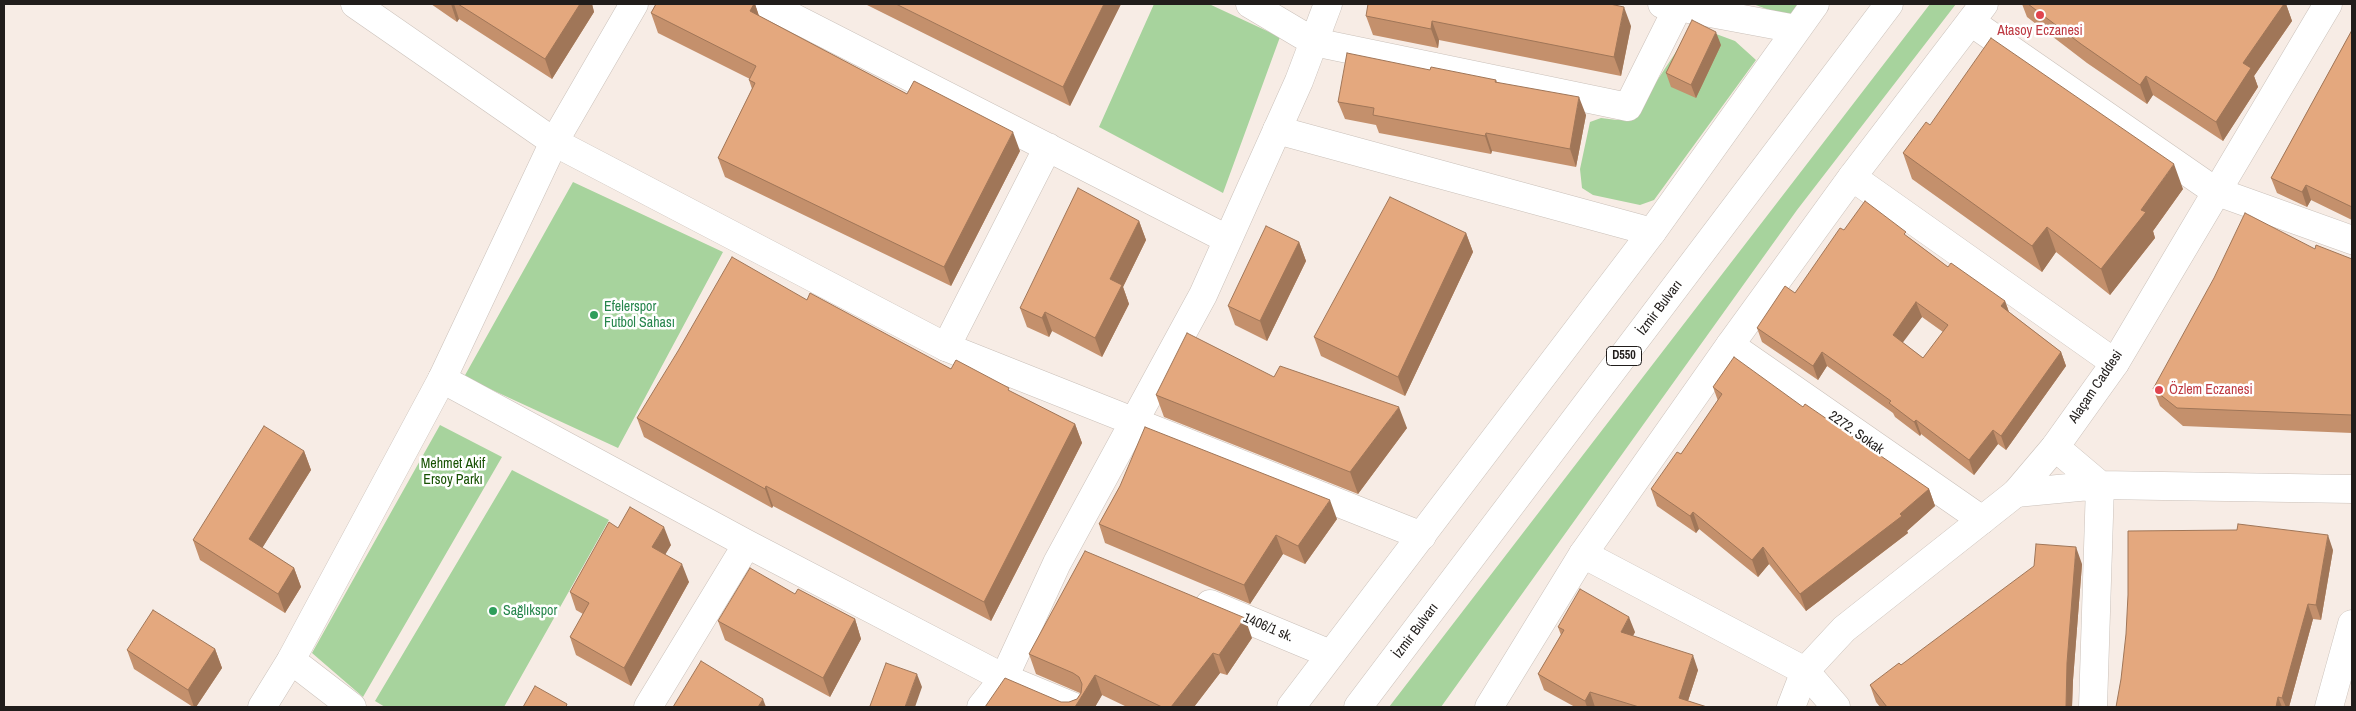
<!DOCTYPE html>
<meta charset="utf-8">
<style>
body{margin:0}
#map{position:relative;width:2356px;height:711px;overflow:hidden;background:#f7ece5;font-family:"Archivo Narrow",sans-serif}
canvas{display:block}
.frame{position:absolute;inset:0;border:5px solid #211d1b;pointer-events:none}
</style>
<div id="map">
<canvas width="2356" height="711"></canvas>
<div class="frame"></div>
</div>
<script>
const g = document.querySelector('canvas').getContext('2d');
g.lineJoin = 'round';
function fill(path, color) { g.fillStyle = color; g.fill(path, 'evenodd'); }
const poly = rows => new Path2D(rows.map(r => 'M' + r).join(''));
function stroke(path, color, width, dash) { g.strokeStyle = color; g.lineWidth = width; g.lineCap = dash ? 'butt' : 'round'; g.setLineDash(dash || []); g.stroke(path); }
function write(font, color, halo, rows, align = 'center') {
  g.font = font + ' "Archivo Narrow",sans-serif'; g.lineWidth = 5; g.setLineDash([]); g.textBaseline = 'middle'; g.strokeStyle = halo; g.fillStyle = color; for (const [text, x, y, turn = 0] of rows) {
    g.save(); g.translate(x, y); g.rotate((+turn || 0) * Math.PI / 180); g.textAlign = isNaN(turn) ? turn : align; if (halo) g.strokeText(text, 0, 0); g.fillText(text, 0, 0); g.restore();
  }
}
const green = poly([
 [1154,4,1209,4,1280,37,1223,193,1099,127],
 [1753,4,1801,4,1791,18],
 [1930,4,1956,4,1797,210,1441,707,1389,707],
 [1690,31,1708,31,1735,41,1756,60,1654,200,1640,205,1593,195,1582,188,1580,169,1590,122,1601,118,1617,120,1634,115],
 [573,182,723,252,618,448,464,377],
 [440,425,502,457,363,697,312,653],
 [512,470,609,520,504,707,385,707,375,701]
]);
const minor = poly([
 [767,4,1227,239],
 [1662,4,1796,29],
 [1971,22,2215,191,2352,240],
 [1314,42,1628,107,1678,7],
 [1277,130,1652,232],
 [554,142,634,4],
 [1852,177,2115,363],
 [1730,345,1982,520],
 [946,347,1048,147],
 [442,379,747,544,1004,678,1074,707],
 [1135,422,1422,536],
 [2055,447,2100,485],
 [2016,493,2100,485,2352,489],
 [1583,554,1805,671,1836,707],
 [1210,604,1330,654],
 [291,660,352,707],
 [648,707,747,544],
 [2093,707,2100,485],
 [2329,707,2352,624]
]);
const tertiary = poly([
 [355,4,554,142,946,347,1135,422],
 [1250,4,1314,42],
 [262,707,291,660,442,379,554,142],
 [981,707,1004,678,1057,563,1203,295,1299,81,1328,4],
 [1489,707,1583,554,1730,345,1852,177,1984,4],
 [1791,707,1805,671,1844,629,2016,493,2055,447,2115,363,2328,4]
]);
const trunk = poly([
 [1291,707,1652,232,1815,4],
 [1358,707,1889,4]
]);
const wall = poly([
 [431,4,592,4,594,12,552,79,459,19,457,22],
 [656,4,755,4,759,16,907,94,1020,151,951,286,725,177,718,158,752,89,749,80,750,79,658,33,651,13],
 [865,4,1121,4,1070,106],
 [2022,4,2286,4,2292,21,2254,76,2258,87,2223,141,2153,95,2147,104,2087,63,2027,17],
 [1366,16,1631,26,1621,76,1439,40,1438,48,1373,35],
 [2352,30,2352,220,2311,200,2307,207,2277,193,2271,178],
 [1721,45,1696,98,1671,87,1666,73],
 [1430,70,1496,80,1497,82,1586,115,1576,167,1492,151,1491,154,1379,133,1376,125,1345,119,1338,102],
 [1930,125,2183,189,2153,231,2155,238,2110,295,2056,252,2042,272,1912,179,1903,153],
 [1139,221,1146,240,1123,287,1129,304,1102,357,1052,331,1049,337,1027,327,1020,308],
 [1844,230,1908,237,1948,267,2005,301,2009,312,2061,352,2066,366,2006,450,1998,444,1974,475,1921,434,1920,436,1895,417,1893,413,1827,366,1818,380,1762,342,1757,328,1795,293],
 [1922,317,1943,332,1923,358,1902,342],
 [1466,233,1473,252,1405,396,1321,356,1314,337],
 [1299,242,1306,261,1267,341,1235,325,1228,306],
 [2315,249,2352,259,2352,433,2183,426,2160,406,2153,389],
 [807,300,951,369,1010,392,1075,424,1082,443,991,621,773,506,772,508,644,437,637,418],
 [1274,377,1407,428,1358,494,1164,417,1156,395],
 [1713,387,1803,407,1929,489,1935,506,1907,531,1908,533,1806,611,1769,564,1758,577,1699,529,1696,533,1657,506,1651,489,1681,454,1718,401],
 [304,451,311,470,262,548,294,568,301,587,285,613,200,560,193,540],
 [1120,486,1337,519,1305,564,1283,554,1250,604,1105,543,1099,524],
 [618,528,671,545,665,554,689,582,631,686,576,655,570,637,583,614,576,610,570,592],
 [2333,550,2321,620,2313,619,2289,707,2116,707],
 [2082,564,2073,680,2072,707,1880,707,1876,702,1870,685,1901,665],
 [795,594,855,619,861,639,830,697,725,640,718,621],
 [1558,627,1635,632,1633,636,1698,670,1688,701,1707,707,1575,707,1544,690,1538,674,1561,635],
 [1252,638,1227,675,1220,673,1194,707,1127,707,1102,695,1095,707,985,707,1061,702,1069,702,1077,699,1081,693,1080,693,1036,674,1029,654],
 [215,649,222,668,196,707,193,707,134,669,127,650]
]);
const shadedWall = poly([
 [451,4,454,4,459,19,457,22],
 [580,4,592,4,594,12,552,79,545,59],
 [754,4,755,4,761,22,750,11],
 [1104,4,1121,4,1070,106,1063,87],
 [2284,4,2286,4,2292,21,2254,76,2258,87,2223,141,2216,122,2243,63],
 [1624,7,1631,26,1621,76,1614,57],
 [1432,21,1439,40,1438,48,1431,29],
 [1716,32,1721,45,1696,98,1691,85],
 [2146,76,2153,95,2147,104,2140,85],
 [1579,97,1586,115,1576,167,1570,149],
 [1013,132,1020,151,951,286,944,267],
 [1486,133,1492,151,1491,154,1485,136],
 [2174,164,2183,189,2153,231,2155,238,2110,295,2101,269,2141,210],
 [2306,185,2311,200,2307,207,2302,192],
 [1139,221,1146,240,1123,287,1129,304,1102,357,1095,338,1110,279],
 [2047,227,2056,252,2042,272,2032,246],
 [1466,233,1473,252,1405,396,1398,377],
 [1299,242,1306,261,1267,341,1260,321],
 [2005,301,2010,315,2001,306],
 [1916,302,1922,317,1898,349,1893,335],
 [1045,312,1052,331,1049,337,1042,318],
 [1822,352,1827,366,1818,380,1813,366],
 [2061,352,2066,366,2006,450,2001,436],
 [1399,407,1407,428,1358,494,1350,472],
 [1916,420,1921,434,1920,436,1914,422],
 [1075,424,1082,443,991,621,984,602],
 [1993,430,1998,444,1974,475,1969,460],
 [304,451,311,470,256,558,249,539],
 [766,486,773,506,772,508,765,489],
 [1929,489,1935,506,1907,531,1908,533,1806,611,1800,594,1900,514],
 [1330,500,1337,519,1305,564,1298,546],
 [1693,512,1699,529,1696,533,1690,516],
 [664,527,671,545,659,565,652,547],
 [1276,535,1283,554,1250,604,1244,585],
 [2328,535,2333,550,2321,620,2316,605],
 [1763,547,1769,564,1758,577,1752,560],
 [2076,547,2082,564,2073,680,2072,707,2066,707,2067,663],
 [682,564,689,582,631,686,624,668],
 [294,568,301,587,285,613,278,594],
 [2308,604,2313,619,2289,707,2286,707,2282,698],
 [1629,617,1635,632,1627,647,1621,632],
 [1245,618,1252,638,1227,675,1219,655],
 [855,619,861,639,830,697,823,678],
 [215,649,222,668,196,707,194,707,188,690],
 [1213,653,1220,673,1194,707,1171,707],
 [1693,655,1698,670,1686,707,1679,698],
 [917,674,922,687,915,707,905,707],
 [1095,675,1102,695,1095,707,1075,707],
 [1590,692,1595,707,1587,707,1585,701],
 [2278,697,2282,707,2276,707],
 [763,699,766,707,758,707]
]);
const building = poly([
 [458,4,580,4,545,59,458,4],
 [656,4,754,4,750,11,907,94,914,81,1013,132,944,267,718,158,755,83,749,80,756,66,651,13,656,4],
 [896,4,1104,4,1063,87,896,4],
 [1368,4,1610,4,1624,7,1614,57,1432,21,1431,29,1366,16,1368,4],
 [2028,4,2284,4,2243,63,2251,68,2216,122,2146,76,2140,85,2081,44,2028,4],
 [1692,20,1716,32,1691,85,1666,73,1692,20],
 [2352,30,2352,207,2306,185,2302,192,2271,178,2352,30],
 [1991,38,2174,164,2141,210,2146,212,2101,269,2047,227,2032,246,1903,153,1926,122,1930,125,1991,38],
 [1347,53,1430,70,1431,67,1496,80,1495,82,1579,97,1570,149,1486,133,1485,136,1373,115,1374,108,1338,102,1347,53],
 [1078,188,1139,221,1110,279,1122,285,1095,338,1045,312,1042,318,1020,308,1078,188],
 [1390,197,1466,233,1398,377,1314,337,1390,197],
 [1865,201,1906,232,1904,234,1948,267,1951,263,2005,301,2001,306,2061,352,2001,436,1993,430,1969,460,1916,420,1914,422,1889,403,1891,401,1822,352,1813,366,1757,328,1785,286,1795,293,1840,228,1844,230,1865,201],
 [1916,302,1948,325,1923,358,1893,335,1916,302],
 [2245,213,2315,249,2316,245,2352,259,2352,415,2177,408,2153,389,2214,278,2245,213],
 [1266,226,1299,242,1260,321,1228,306,1266,226],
 [732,257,807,300,810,293,951,369,956,360,1009,388,1008,390,1075,424,984,602,766,486,765,489,637,418,678,351,732,257],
 [1187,333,1274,377,1280,366,1399,407,1350,472,1156,395,1187,333],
 [1734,357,1803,407,1805,404,1929,489,1900,514,1902,516,1800,594,1763,547,1752,560,1693,512,1690,516,1651,489,1677,452,1681,454,1722,394,1713,387,1734,357],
 [264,426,304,451,249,539,294,568,278,594,193,540,264,426],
 [1145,427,1330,500,1298,546,1276,535,1244,585,1099,524,1120,486,1145,427],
 [630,507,664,527,652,547,682,564,624,668,570,637,589,603,570,592,609,522,618,528,630,507],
 [2238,524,2328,535,2316,605,2308,604,2282,698,2278,697,2276,707,2116,707,2121,679,2126,634,2128,595,2128,531,2237,530,2238,524],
 [2036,544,2076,547,2067,663,2066,707,1887,707,1870,685,1899,663,1901,665,2034,566,2036,544],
 [1085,551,1245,618,1219,655,1213,653,1171,707,1162,707,1095,675,1075,707,985,707,1005,678,1061,702,1069,702,1077,699,1081,693,1082,684,1079,677,1073,673,1029,654,1085,551],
 [750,568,795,594,798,589,855,619,823,678,718,621,750,568],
 [1580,589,1629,617,1621,632,1693,655,1679,698,1707,707,1639,707,1590,692,1585,701,1538,674,1564,630,1558,627,1580,589],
 [153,610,215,649,188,690,127,650,153,610],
 [701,661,763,699,758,707,673,707,701,661],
 [886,663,917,674,905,707,873,707,870,706,886,663],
 [535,686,567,704,566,707,523,707,535,686]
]);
const markers = [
 [2040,15,5,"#e0444e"],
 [594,315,5,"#2e9e5b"],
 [2159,390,5,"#e0444e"],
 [493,611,5,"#2e9e5b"]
];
const shields = [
 [1624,356,35]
];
const shieldNames = [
 ["D550",1624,356]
];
const healthNames = [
 ["Atasoy Eczanesi",2040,31],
 ["Özlem Eczanesi",2169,390,"left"]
];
const leisureNames = [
 ["Efelerspor",604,307],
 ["Futbol Sahası",604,323],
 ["Sağlıkspor",503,611]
];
const streetNames = [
 ["İzmir Bulvarı",1660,308,-53],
 ["Alaçam Caddesi",2096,387,-56],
 ["2272. Sokak",1856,433,35],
 ["1406/1 sk.",1268,628,23],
 ["İzmir Bulvarı",1416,631,-53]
];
const parkNames = [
 ["Mehmet Akif",453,464],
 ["Ersoy Parkı",453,480]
];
fill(green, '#a7d39d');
stroke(minor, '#cac0b9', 29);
stroke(tertiary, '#cac0b9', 29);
stroke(trunk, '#cac0b9', 29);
stroke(minor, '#fff', 28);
stroke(tertiary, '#fff', 28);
stroke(trunk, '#fff', 28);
fill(wall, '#c4906c');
fill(shadedWall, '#a07658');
fill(building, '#e4a87e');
stroke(building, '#a07658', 1);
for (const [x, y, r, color] of markers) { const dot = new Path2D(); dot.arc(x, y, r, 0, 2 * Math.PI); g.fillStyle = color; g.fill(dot); stroke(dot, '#fff', 2); }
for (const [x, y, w] of shields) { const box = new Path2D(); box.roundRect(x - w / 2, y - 9.5, w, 19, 4); g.fillStyle = '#fff'; g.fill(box); stroke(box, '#211d1b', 1); }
write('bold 12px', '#211d1b', null, shieldNames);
write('14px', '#be3a42', '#fff', healthNames);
write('14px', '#27864d', '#fff', leisureNames, 'left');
write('14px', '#211d1b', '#fff', streetNames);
write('14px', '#175102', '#fff', parkNames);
</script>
